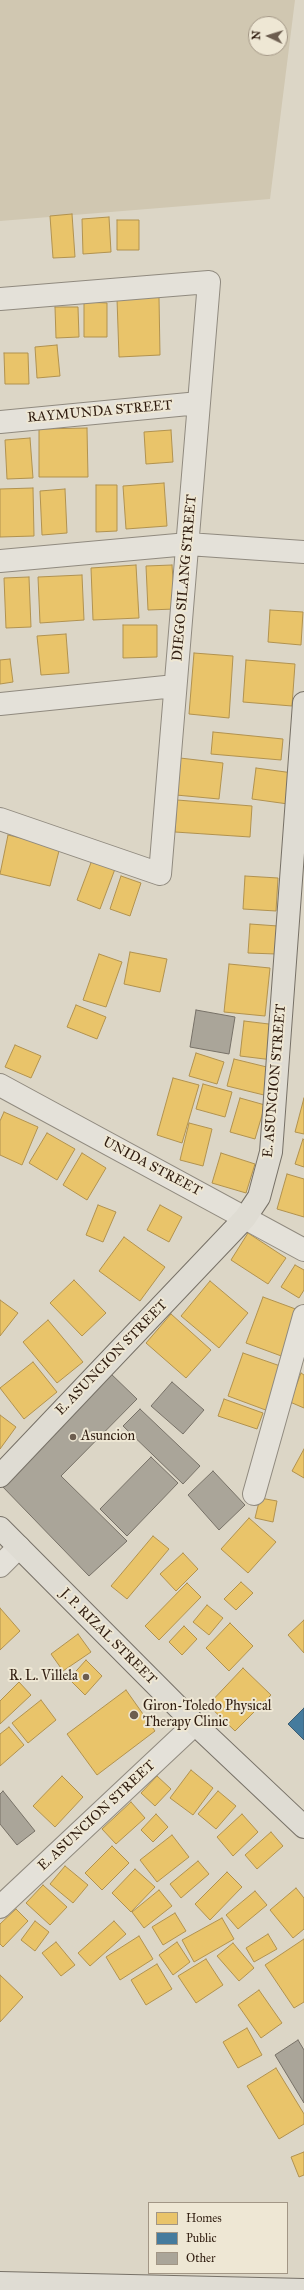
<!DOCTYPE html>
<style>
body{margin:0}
#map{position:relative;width:304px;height:2290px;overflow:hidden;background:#dcd6c6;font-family:"IM FELL Great Primer",serif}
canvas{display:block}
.legend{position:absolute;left:148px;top:2202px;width:140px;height:72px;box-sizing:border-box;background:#eee7d4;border:1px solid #a29685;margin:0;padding:5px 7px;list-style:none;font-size:12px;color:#2f1c0f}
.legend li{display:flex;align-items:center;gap:8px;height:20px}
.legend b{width:20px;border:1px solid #a29685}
.north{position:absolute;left:248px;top:16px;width:40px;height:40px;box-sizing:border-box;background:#eee7d4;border:1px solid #a29685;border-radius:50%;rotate:274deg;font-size:11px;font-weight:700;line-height:16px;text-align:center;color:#2f1c0f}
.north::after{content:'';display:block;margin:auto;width:14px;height:18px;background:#6c5d4f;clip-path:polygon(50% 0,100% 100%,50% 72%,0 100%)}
</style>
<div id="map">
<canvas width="304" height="2290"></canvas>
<ul class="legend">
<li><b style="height:11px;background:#e9c46a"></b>Homes</li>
<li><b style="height:11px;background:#457b9d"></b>Public</li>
<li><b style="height:11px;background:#aaa599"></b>Other</li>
</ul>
<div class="north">N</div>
</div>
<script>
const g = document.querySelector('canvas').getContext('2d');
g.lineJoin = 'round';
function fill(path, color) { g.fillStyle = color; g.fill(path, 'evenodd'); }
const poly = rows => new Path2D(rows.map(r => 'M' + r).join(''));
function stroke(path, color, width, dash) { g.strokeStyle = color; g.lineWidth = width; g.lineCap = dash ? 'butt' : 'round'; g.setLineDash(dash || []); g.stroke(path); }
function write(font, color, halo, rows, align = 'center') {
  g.font = font + ' "IM FELL Great Primer",serif'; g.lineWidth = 4; g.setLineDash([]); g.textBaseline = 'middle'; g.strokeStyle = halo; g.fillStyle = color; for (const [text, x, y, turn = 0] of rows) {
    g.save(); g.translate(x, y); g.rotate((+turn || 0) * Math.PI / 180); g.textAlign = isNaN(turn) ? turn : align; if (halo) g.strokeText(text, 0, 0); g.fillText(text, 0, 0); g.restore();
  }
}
const green = poly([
 [0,0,295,0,270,199,0,221],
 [256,24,280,24,280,48,256,48]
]);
const homes = poly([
 [72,214,75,257,53,258,50,216,72,214],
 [109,217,111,252,83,254,82,219,109,217],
 [117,220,139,220,139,250,117,250,117,220],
 [159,297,160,355,119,357,117,299,159,297],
 [84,302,107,303,107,337,84,337,84,302],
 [55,307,78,307,79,337,56,338,55,307],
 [57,345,60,376,37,378,35,347,57,345],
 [4,353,28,353,29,384,5,384,4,353],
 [87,428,88,477,39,477,39,429,87,428],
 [171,430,173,462,146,464,144,432,171,430],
 [30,438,33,478,7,479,5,440,30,438],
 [164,483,167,526,126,529,123,486,164,483],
 [96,485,117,485,117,531,96,532,96,485],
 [33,488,34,536,0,537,0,489,33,488],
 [65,489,67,533,42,535,40,491,65,489],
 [136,565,139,618,93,620,91,568,136,565],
 [172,565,175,609,148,610,146,566,172,565],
 [82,575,84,620,40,623,38,577,82,575],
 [29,577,31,627,6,628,4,578,29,577],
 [270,610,303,612,301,645,268,642,270,610],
 [123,625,157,625,157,657,123,658,123,625],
 [66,634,69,673,41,675,37,636,66,634],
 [194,653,233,656,229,718,189,714,194,653],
 [10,659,13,682,0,684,0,660,10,659],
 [246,660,295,664,292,706,243,702,246,660],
 [213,732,283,739,281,760,211,754,213,732],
 [180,758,223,763,219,799,176,795,180,758],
 [256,768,293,773,288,804,252,799,256,768],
 [177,800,252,806,250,837,175,832,177,800],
 [8,835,60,847,50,886,0,874,8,835],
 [92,860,115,869,100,909,77,900,92,860],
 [121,876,141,883,130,916,110,909,121,876],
 [245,876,278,878,276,911,243,909,245,876],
 [250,924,278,926,276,954,248,953,250,924],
 [130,952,167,959,160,992,124,984,130,952],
 [99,954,122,962,106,1007,83,1000,99,954],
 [229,964,270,968,265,1016,224,1012,229,964],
 [76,1005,106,1017,97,1039,67,1027,76,1005],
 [244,1021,277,1025,273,1060,240,1056,244,1021],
 [15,1045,41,1056,31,1078,5,1067,15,1045],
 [196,1053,224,1062,217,1084,189,1076,196,1053],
 [234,1059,275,1069,268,1096,227,1086,234,1059],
 [173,1078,199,1085,182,1143,157,1135,173,1078],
 [203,1084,232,1092,225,1117,196,1109,203,1084],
 [240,1098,265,1105,255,1139,230,1132,240,1098],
 [304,1098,304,1134,295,1132,304,1098],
 [4,1112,38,1127,22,1165,0,1155,0,1121,4,1112],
 [189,1123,212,1129,203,1166,180,1160,189,1123],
 [47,1133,75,1149,57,1180,29,1163,47,1133],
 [303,1139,304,1140,304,1167,295,1164,303,1139],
 [82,1153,106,1168,87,1200,63,1185,82,1153],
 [221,1153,255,1164,246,1193,212,1183,221,1153],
 [287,1174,304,1179,304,1217,277,1209,287,1174],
 [98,1205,116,1212,103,1242,86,1235,98,1205],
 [160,1205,182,1217,169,1242,147,1230,160,1205],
 [248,1233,286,1258,268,1284,231,1260,248,1233],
 [124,1237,165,1267,140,1301,99,1271,124,1237],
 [295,1265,304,1270,304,1290,299,1298,281,1287,295,1265],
 [74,1280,106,1313,82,1336,50,1303,74,1280],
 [210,1281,248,1313,219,1348,181,1316,210,1281],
 [263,1297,301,1311,284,1357,246,1343,263,1297],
 [0,1300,18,1313,0,1336,0,1300],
 [171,1314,211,1350,186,1378,146,1343,171,1314],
 [48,1320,83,1362,57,1383,23,1342,48,1320],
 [243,1353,286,1368,271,1412,228,1396,243,1353],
 [33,1362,57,1392,24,1419,0,1388,33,1362],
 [301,1373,304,1375,304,1408,290,1402,301,1373],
 [224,1399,263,1413,257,1429,218,1416,224,1399],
 [0,1415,16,1427,0,1449,0,1415],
 [304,1449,304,1478,292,1471,304,1449],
 [260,1498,277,1501,273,1522,255,1518,260,1498],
 [249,1518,276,1542,248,1573,221,1549,249,1518],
 [153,1536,169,1549,127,1599,111,1586,153,1536],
 [183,1553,198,1569,176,1591,160,1574,183,1553],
 [241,1582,253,1593,236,1610,224,1599,241,1582],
 [187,1583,201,1597,159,1640,145,1626,187,1583],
 [207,1605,223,1618,209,1635,193,1622,207,1605],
 [0,1608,20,1631,0,1650,0,1608],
 [304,1620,304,1653,288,1635,304,1620],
 [230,1623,253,1646,229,1671,206,1648,230,1623],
 [184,1626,197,1639,182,1655,169,1642,184,1626],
 [78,1634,91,1652,63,1671,51,1654,78,1634],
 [86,1660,102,1676,85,1695,69,1679,86,1660],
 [243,1668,271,1695,235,1731,208,1705,243,1668],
 [19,1682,31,1695,0,1724,0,1701,19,1682],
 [126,1690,155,1731,97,1775,67,1734,126,1690],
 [41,1700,56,1720,28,1743,12,1723,41,1700],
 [9,1727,24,1745,0,1766,0,1734,9,1727],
 [191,1770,213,1788,193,1815,170,1798,191,1770],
 [62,1776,83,1797,55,1827,33,1806,62,1776],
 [157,1776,171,1789,155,1806,141,1793,157,1776],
 [218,1791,236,1806,216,1829,198,1814,218,1791],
 [131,1802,145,1818,116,1844,102,1829,131,1802],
 [156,1814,168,1827,153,1842,141,1830,156,1814],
 [242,1814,258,1832,233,1856,217,1837,242,1814],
 [271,1832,283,1846,257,1869,245,1855,271,1832],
 [172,1835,189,1857,157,1882,140,1860,172,1835],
 [112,1846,129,1863,102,1890,85,1873,112,1846],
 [198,1861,209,1874,181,1898,170,1884,198,1861],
 [65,1866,88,1885,73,1903,50,1884,65,1866],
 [135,1869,155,1887,131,1912,112,1893,135,1869],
 [227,1872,242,1887,210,1920,195,1904,227,1872],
 [43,1885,67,1907,50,1925,26,1903,43,1885],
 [296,1888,304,1898,304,1929,293,1938,270,1910,296,1888],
 [159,1890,172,1906,144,1928,132,1912,159,1890],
 [255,1891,267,1905,238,1929,226,1915,255,1891],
 [16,1909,28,1921,3,1947,0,1944,0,1924,16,1909],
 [175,1913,186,1931,163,1945,152,1927,175,1913],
 [222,1918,234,1939,194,1962,182,1940,222,1918],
 [35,1921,49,1932,35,1951,21,1940,35,1921],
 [114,1921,126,1934,90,1966,78,1953,114,1921],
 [268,1934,277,1949,254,1962,246,1948,268,1934],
 [139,1936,153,1959,120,1980,106,1957,139,1936],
 [304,1939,304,2002,294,2008,265,1965,304,1939],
 [56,1942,75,1965,61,1976,42,1953,56,1942],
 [177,1942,190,1962,173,1975,159,1955,177,1942],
 [233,1943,254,1968,239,1981,217,1956,233,1943],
 [206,1959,223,1985,196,2003,178,1976,206,1959],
 [157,1964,172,1989,146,2005,131,1980,157,1964],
 [0,1975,23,1997,0,2022,0,1975],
 [259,1990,282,2023,261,2038,238,2005,259,1990],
 [247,2028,262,2055,238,2068,223,2042,247,2028],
 [276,2068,304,2114,304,2124,279,2139,247,2086,276,2068],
 [304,2152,304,2175,299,2177,291,2157,304,2152]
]);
const public = poly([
 [304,1708,304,1740,288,1724,304,1708]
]);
const building = poly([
 [196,1010,235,1017,229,1054,190,1047,196,1010],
 [108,1371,137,1399,61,1476,127,1541,89,1576,1,1485,108,1371],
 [172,1382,204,1410,183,1434,151,1406,172,1382],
 [140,1409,200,1466,183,1484,123,1426,140,1409],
 [151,1457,178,1483,127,1536,100,1509,151,1457],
 [213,1471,245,1505,219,1530,188,1495,213,1471],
 [3,1791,35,1831,17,1845,0,1824,0,1794,3,1791],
 [298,2040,304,2050,304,2103,275,2055,298,2040]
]);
const minor = poly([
 [0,299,209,282,160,874,0,819],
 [0,422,199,403],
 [0,561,188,544,304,552],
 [0,704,175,686],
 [0,1085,304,1250],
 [254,1494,304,1316],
 [0,1566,19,1547],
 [0,1907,195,1724]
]);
const major = poly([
 [0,1476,245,1218,259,1197,271,1152,304,703],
 [0,1528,195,1724,304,1827],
 [0,2283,304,2290]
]);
const markers = [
 [73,1437,4,"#6c5d4f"],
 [86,1677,4,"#6c5d4f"],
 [134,1715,5,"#6c5d4f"]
];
const streetNames = [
 ["RAYMUNDA STREET",100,412,-5],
 ["DIEGO SILANG STREET",185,578,-85],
 ["E. ASUNCION STREET",275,1081,-85],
 ["UNIDA STREET",152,1167,28],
 ["E. ASUNCION STREET",112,1358,-46],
 ["J. P. RIZAL STREET",108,1637,45],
 ["E. ASUNCION STREET",97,1816,-43]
];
const poiNames = [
 ["Asuncion",81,1437],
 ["R. L. Villela",78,1677,"right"],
 ["Giron-Toledo Physical",143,1707],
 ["Therapy Clinic",143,1723]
];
fill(green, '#d0c7b1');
fill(homes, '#e9c46a');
stroke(homes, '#b1924f', 1);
fill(public, '#457b9d');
stroke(public, '#3e5e72', 1);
fill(building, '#aaa599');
stroke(building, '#777167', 1);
stroke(minor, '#908a7f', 24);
stroke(major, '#777167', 24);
stroke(minor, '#e4e1d9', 22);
stroke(major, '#dfdcd3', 22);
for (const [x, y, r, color] of markers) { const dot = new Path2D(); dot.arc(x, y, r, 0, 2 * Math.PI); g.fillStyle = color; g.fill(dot); stroke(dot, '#eee7d4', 1.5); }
write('14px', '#2f1c0f', '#eee7d4', streetNames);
write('14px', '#2f1c0f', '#eee7d4', poiNames, 'left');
</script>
